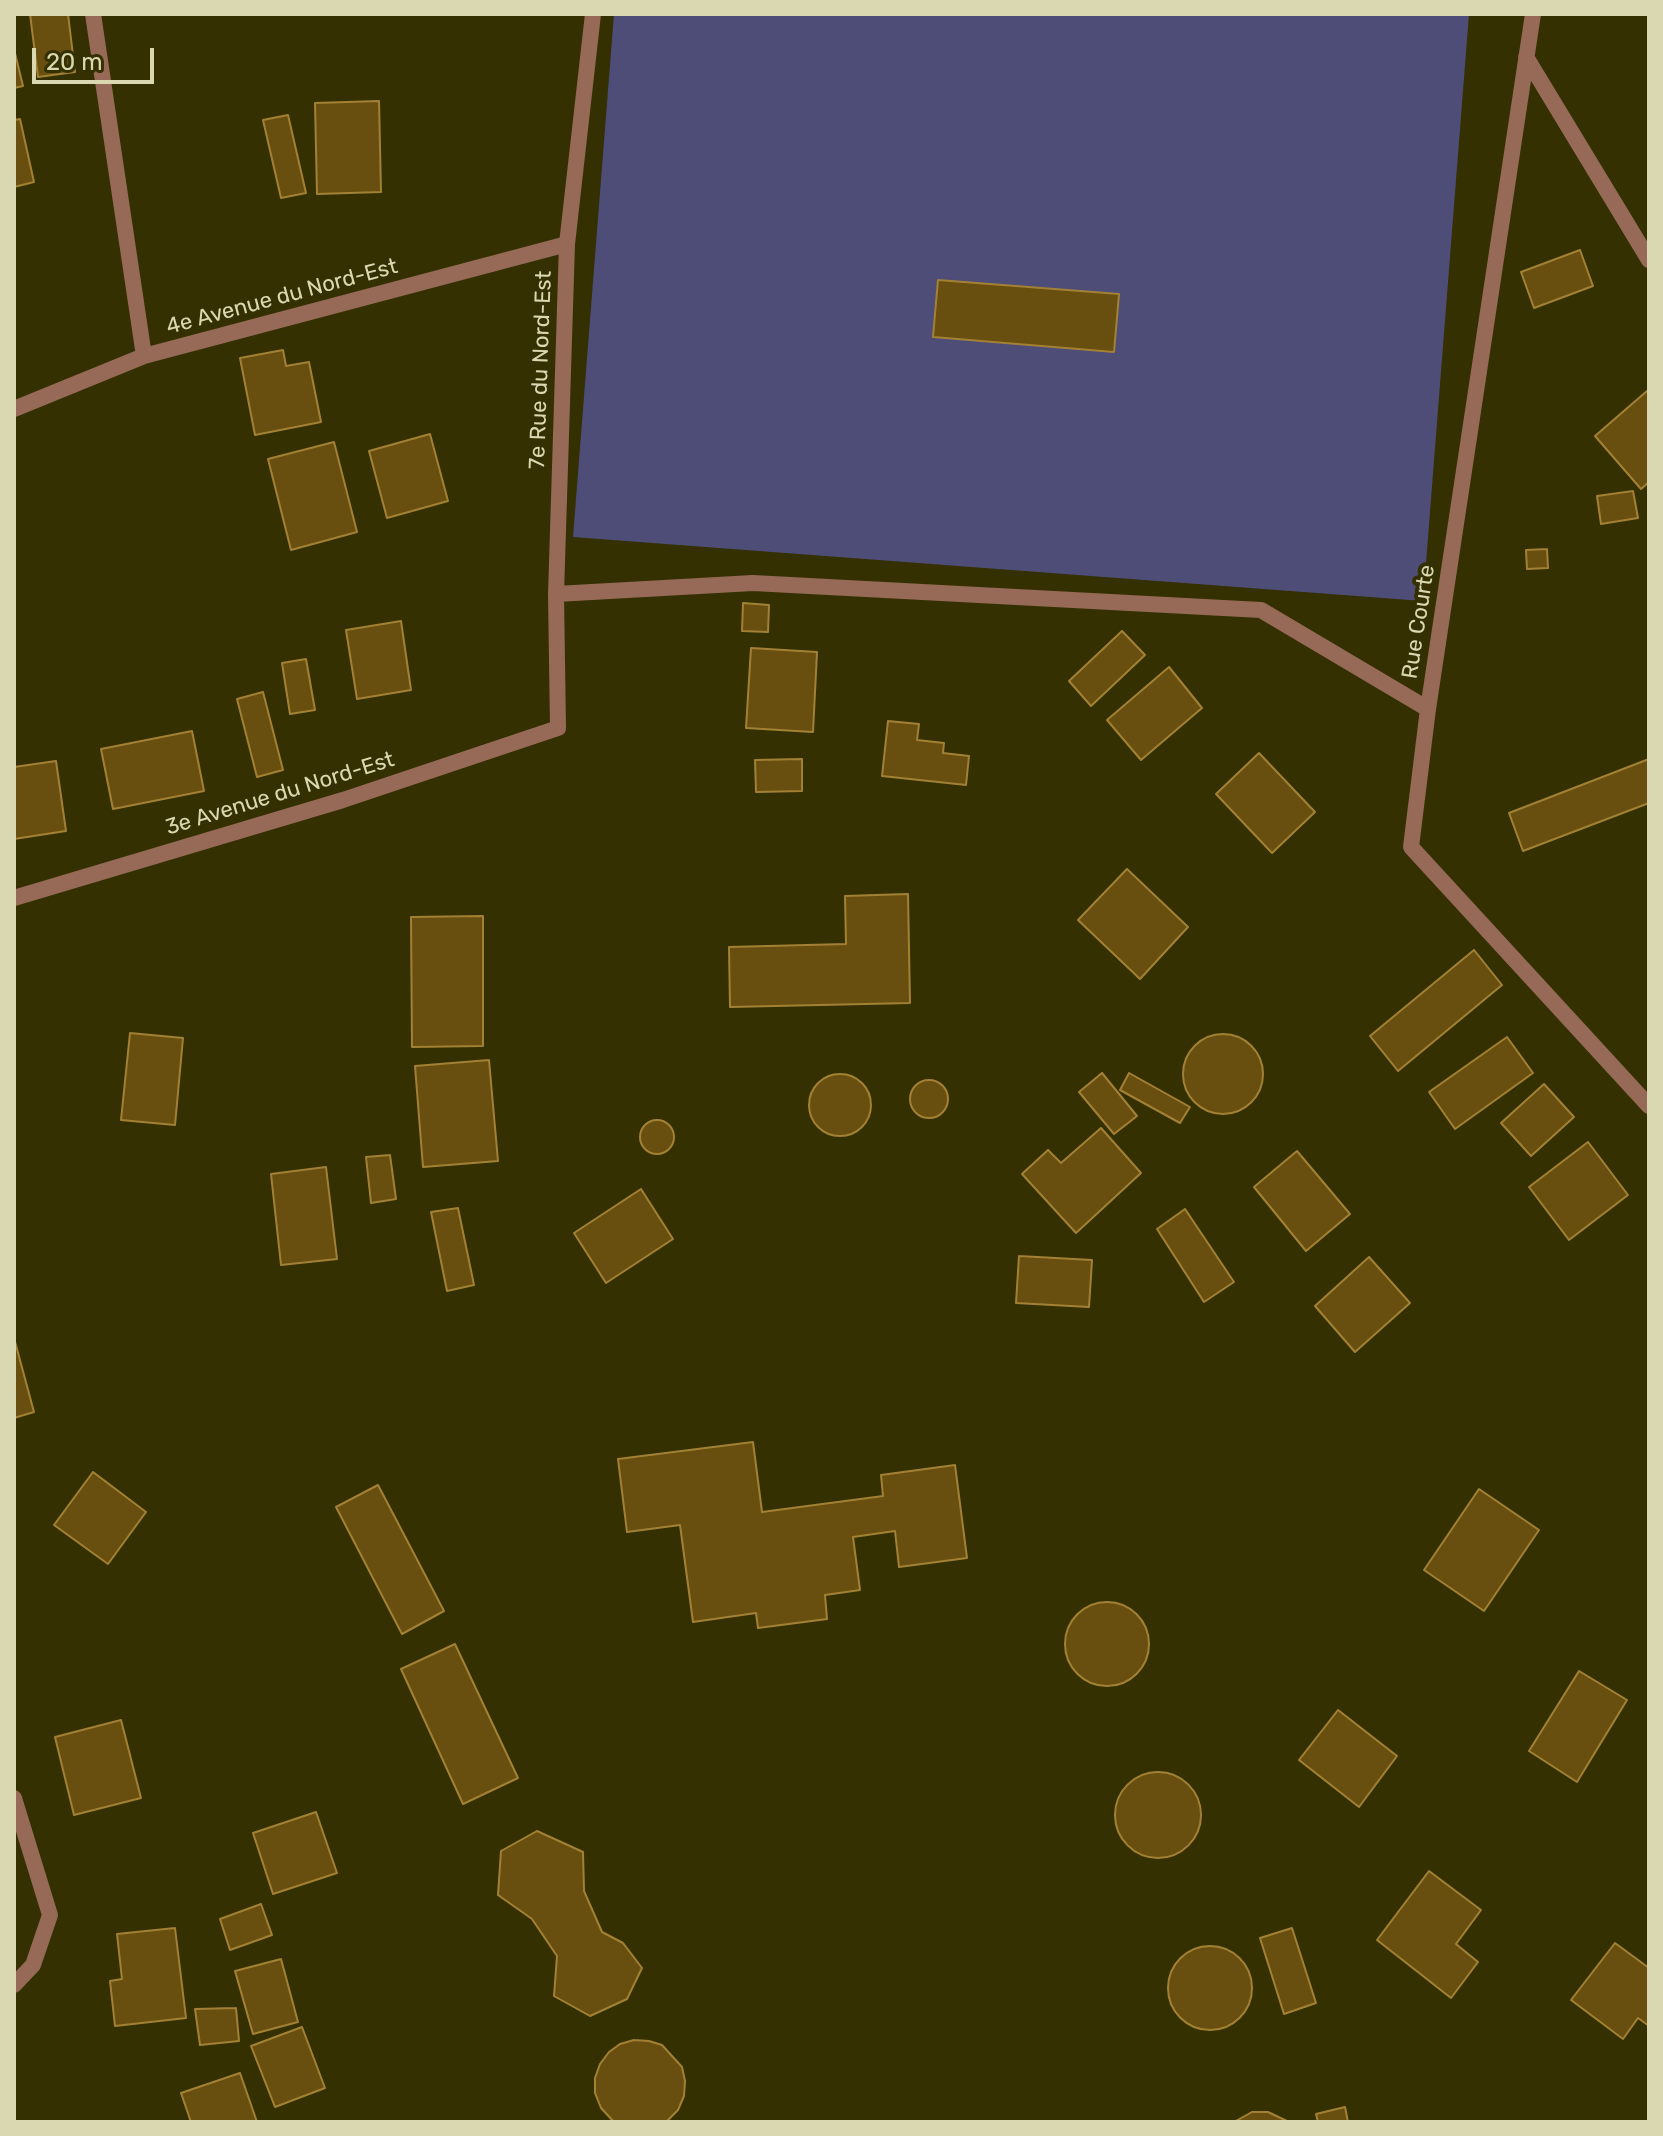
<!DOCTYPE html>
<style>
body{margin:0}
#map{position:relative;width:1663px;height:2136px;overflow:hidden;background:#343002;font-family:Rubik,sans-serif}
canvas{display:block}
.frame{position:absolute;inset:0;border:16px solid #dad8b1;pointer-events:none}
.scale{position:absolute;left:32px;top:48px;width:122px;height:36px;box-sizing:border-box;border:4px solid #dad8b1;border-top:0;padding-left:10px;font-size:24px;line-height:28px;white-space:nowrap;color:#dad8b1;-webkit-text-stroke:6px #343002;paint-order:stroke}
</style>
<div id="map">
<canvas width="1663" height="2136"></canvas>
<div class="frame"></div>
<div class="scale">20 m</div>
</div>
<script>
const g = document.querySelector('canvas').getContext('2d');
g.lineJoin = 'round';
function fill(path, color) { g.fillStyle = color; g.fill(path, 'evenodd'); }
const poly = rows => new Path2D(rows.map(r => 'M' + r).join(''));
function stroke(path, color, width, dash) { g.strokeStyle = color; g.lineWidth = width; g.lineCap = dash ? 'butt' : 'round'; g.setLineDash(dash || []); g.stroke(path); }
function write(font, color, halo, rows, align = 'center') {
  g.font = font + ' Rubik,sans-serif'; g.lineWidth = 8; g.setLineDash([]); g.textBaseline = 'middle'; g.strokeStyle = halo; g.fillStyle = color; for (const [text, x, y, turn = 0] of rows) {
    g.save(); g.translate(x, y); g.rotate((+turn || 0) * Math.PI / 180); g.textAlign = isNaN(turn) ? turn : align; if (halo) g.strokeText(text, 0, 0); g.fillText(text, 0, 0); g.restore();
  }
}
const green = poly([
 [614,14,1469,14,1423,601,573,537]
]);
const building = poly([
 [30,14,68,14,75,72,38,77,30,14],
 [14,49,23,86,14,88,14,49],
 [379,101,381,192,317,194,315,103,379,101],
 [288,115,306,193,281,198,263,120,288,115],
 [20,119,34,182,14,187,14,120,20,119],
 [1580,250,1593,286,1534,308,1521,272,1580,250],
 [938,280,1119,294,1114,352,933,337,938,280],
 [283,350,286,366,309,362,321,422,255,435,240,358,283,350],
 [1647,391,1649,394,1649,482,1641,489,1595,436,1647,391],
 [430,434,448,501,387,518,369,451,430,434],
 [334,442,357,532,291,550,268,459,334,442],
 [1633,491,1638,518,1601,524,1597,496,1633,491],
 [1547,549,1548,568,1527,569,1526,550,1547,549],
 [743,603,769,605,768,632,742,631,743,603],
 [401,621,411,690,357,699,346,630,401,621],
 [1122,631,1145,655,1091,706,1069,681,1122,631],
 [751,648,817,652,813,732,746,728,751,648],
 [306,659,315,710,290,714,282,663,306,659],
 [1169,667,1202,708,1141,760,1107,720,1169,667],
 [263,692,283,770,257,777,237,699,263,692],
 [888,721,919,724,917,740,944,743,943,753,969,756,966,785,882,776,888,721],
 [192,731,204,791,113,809,101,749,192,731],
 [1259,753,1315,812,1272,853,1216,794,1259,753],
 [802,759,802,791,756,792,755,760,802,759],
 [1649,759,1649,803,1523,851,1509,813,1649,759],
 [56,761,66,831,14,839,14,767,56,761],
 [1127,869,1188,927,1140,979,1078,920,1127,869],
 [908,894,910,1003,730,1007,729,947,846,944,845,896,908,894],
 [483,916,483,1046,412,1047,411,917,483,916],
 [1474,950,1502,985,1398,1071,1370,1036,1474,950],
 [130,1033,183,1038,175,1125,121,1120,130,1033],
 '1183 1074a40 40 0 1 1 80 0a40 40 0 1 1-80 0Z',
 [1507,1037,1533,1073,1455,1129,1429,1092,1507,1037],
 [489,1060,498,1161,423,1167,415,1066,489,1060],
 [1102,1073,1137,1116,1114,1134,1079,1092,1102,1073],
 [1129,1073,1190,1107,1180,1123,1120,1090,1129,1073],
 '809 1105a31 31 0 1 1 62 0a31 31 0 1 1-62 0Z',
 '910 1099a19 19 0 1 1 38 0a19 19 0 1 1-38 0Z',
 [1544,1084,1574,1117,1531,1156,1501,1123,1544,1084],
 '640 1137a17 17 0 1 1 34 0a17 17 0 1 1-34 0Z',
 [1101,1128,1141,1173,1076,1233,1022,1174,1048,1150,1061,1163,1101,1128],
 [1588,1142,1628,1195,1569,1240,1529,1187,1588,1142],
 [1297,1151,1350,1214,1306,1251,1254,1187,1297,1151],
 [390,1155,396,1199,371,1203,366,1157,390,1155],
 [326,1167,337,1259,281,1265,271,1174,326,1167],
 [641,1189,673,1239,606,1283,574,1233,641,1189],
 [458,1208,474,1285,447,1291,431,1212,458,1208],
 [1185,1209,1234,1282,1204,1302,1157,1229,1185,1209],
 [1019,1256,1092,1260,1089,1307,1016,1303,1019,1256],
 [1369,1257,1410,1303,1355,1352,1315,1306,1369,1257],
 [14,1338,34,1412,14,1418,14,1338],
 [753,1442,762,1512,883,1496,881,1475,955,1465,967,1558,899,1567,895,1531,853,1537,860,1590,825,1595,827,1619,758,1628,756,1613,693,1622,680,1525,627,1532,618,1459,753,1442],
 [93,1472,146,1512,108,1564,54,1525,93,1472],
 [378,1485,444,1611,402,1634,336,1507,378,1485],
 [1479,1489,1539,1530,1484,1611,1424,1570,1479,1489],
 '1065 1644a42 42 0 1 1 84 0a42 42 0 1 1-84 0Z',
 [455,1644,518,1778,463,1804,401,1669,455,1644],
 [1579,1671,1627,1700,1577,1782,1529,1751,1579,1671],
 [1338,1710,1397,1756,1359,1807,1299,1760,1338,1710],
 [121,1720,141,1798,74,1815,55,1737,121,1720],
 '1115 1815a43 43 0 1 1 86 0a43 43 0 1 1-86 0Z',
 [316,1812,337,1873,273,1894,253,1833,316,1812],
 [537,1831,583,1852,584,1891,602,1932,623,1943,642,1968,627,1999,590,2016,554,1996,557,1956,532,1919,498,1895,501,1851,537,1831],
 [1429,1871,1481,1910,1456,1944,1478,1962,1451,1998,1377,1940,1429,1871],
 [261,1904,272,1935,230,1950,220,1919,261,1904],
 [175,1928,186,2018,115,2026,110,1981,122,1979,117,1934,175,1928],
 [1292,1928,1316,2003,1284,2014,1260,1938,1292,1928],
 [1615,1943,1649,1968,1649,2026,1638,2018,1623,2039,1571,2000,1615,1943],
 '1168 1988a42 42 0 1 1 84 0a42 42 0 1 1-84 0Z',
 [281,1959,298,2022,253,2034,235,1971,281,1959],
 [236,2008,239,2041,200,2045,195,2009,236,2008],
 [302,2027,325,2088,275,2107,251,2046,302,2027],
 [634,2040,649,2041,662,2045,682,2067,685,2081,684,2096,678,2110,666,2122,614,2122,601,2108,595,2093,595,2078,600,2064,609,2052,620,2044,634,2040],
 [240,2073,257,2122,191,2122,181,2093,240,2073],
 [1345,2107,1348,2122,1318,2122,1316,2114,1345,2107],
 [1252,2112,1268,2112,1289,2122,1234,2122,1252,2112]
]);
const street = poly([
 [93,14,144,356],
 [1533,14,1428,709,1411,847,1649,1106],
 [1526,57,1649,260],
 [14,409,144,356,567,244],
 [556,594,753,583,1261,610,1428,709],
 [14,898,343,800,558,728,556,594,567,244,593,14],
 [14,1798,50,1915,33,1965,14,1985]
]);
const streetNames = [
 ["4e Avenue du Nord-Est",282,297,-15],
 ["7e Rue du Nord-Est",541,370,-88],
 ["Rue Courte",1419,622,-81],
 ["3e Avenue du Nord-Est",280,794,-17]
];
fill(green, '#4e4d78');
fill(building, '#684e0f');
stroke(building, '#a38134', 2);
stroke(street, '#966a56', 16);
write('22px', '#dad8b1', '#343002', streetNames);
</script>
